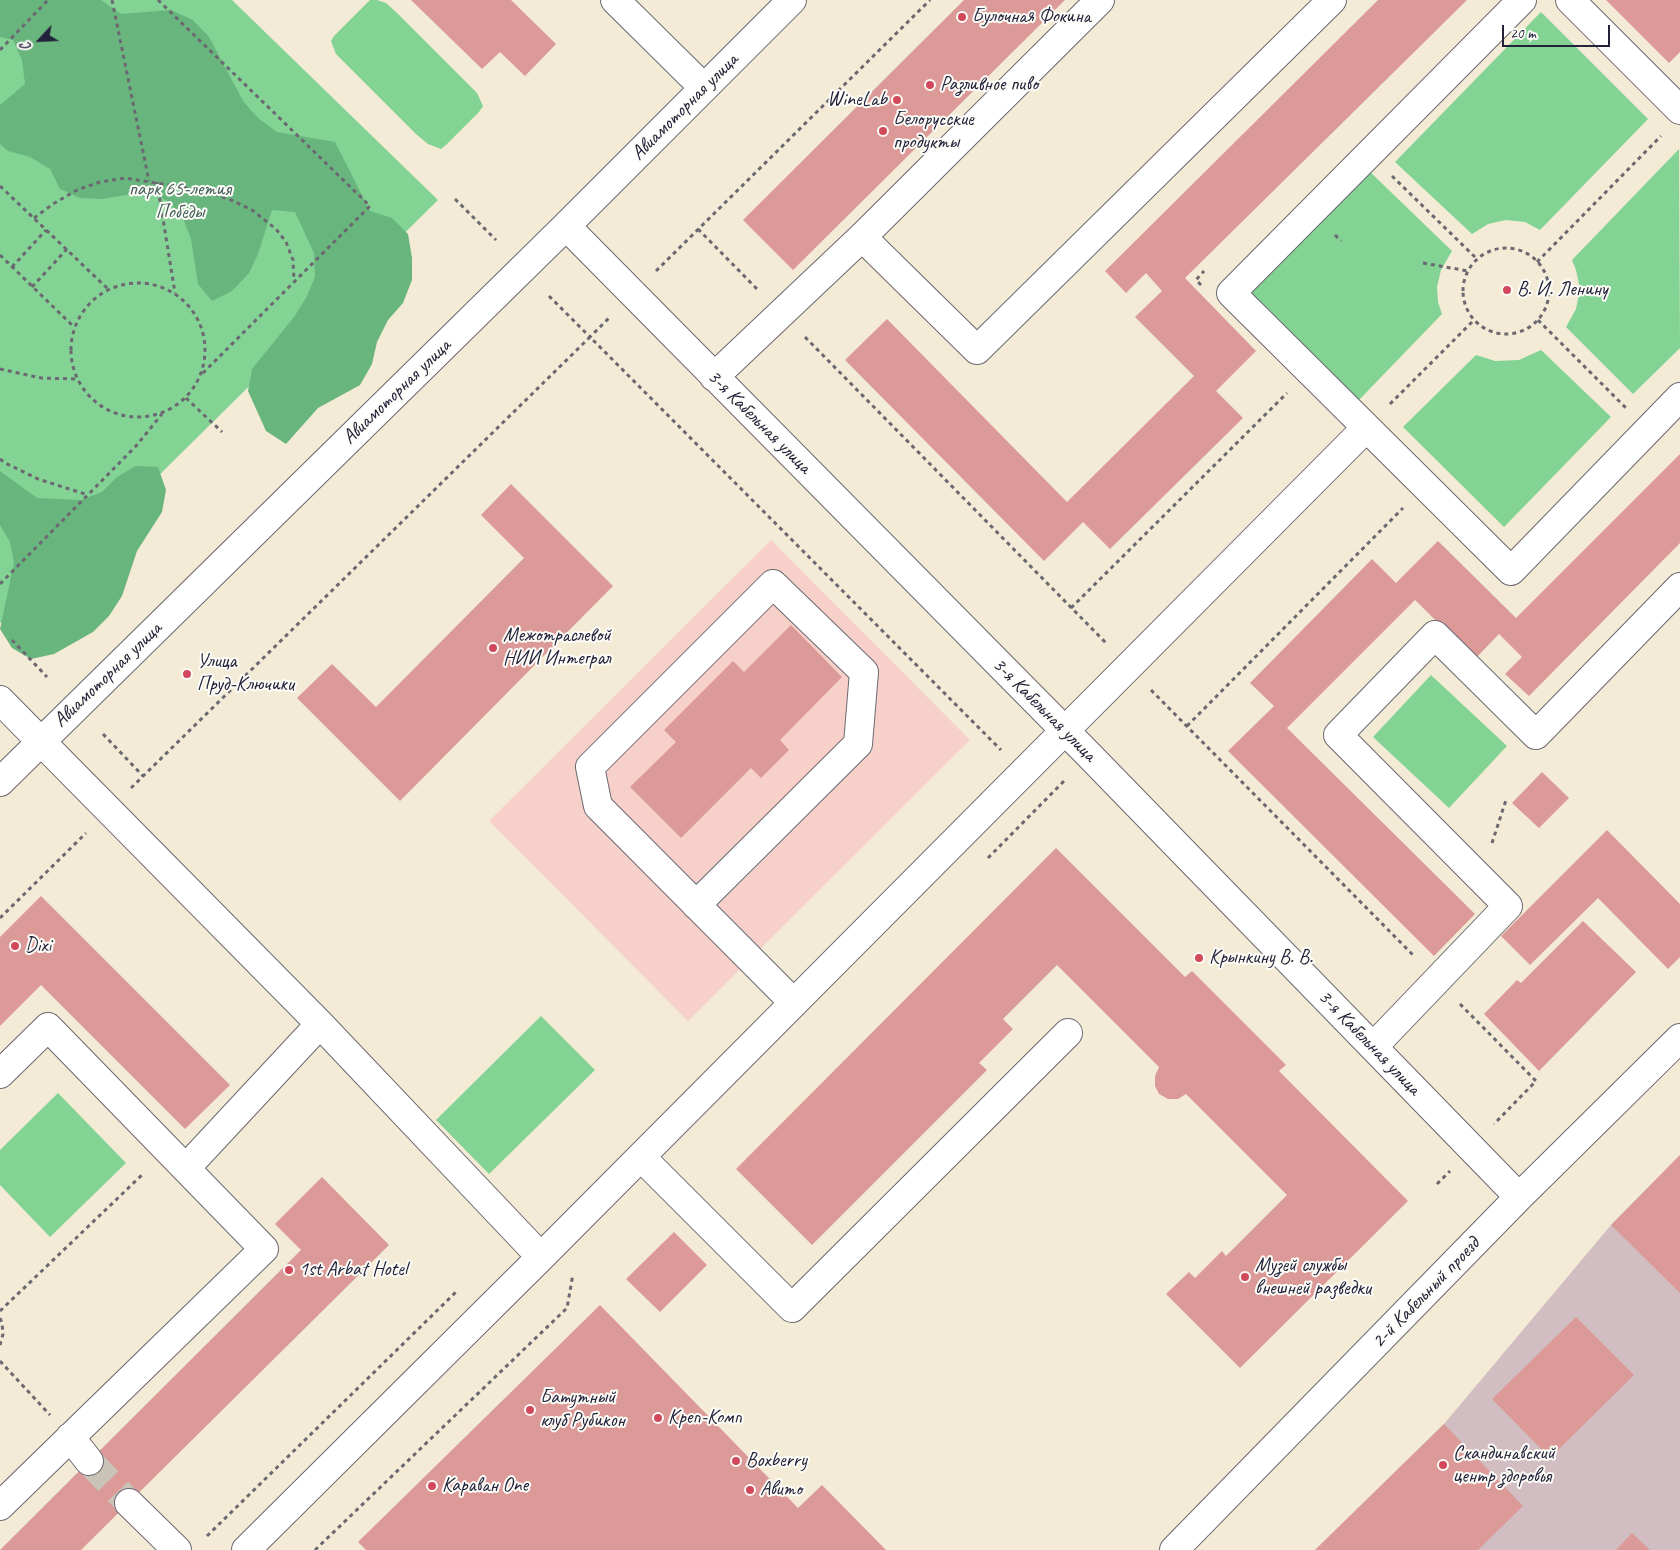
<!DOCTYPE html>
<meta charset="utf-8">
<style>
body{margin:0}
#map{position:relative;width:1680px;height:1550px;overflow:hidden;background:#f3ebd5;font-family:Caveat,sans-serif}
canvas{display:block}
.north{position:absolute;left:15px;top:15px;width:50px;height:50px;-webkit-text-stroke:4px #fdfcf7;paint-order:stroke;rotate:245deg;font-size:14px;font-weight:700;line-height:20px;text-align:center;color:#22223b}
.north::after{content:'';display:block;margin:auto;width:18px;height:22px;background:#22223b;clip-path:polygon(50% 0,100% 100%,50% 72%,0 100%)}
.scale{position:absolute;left:1502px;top:25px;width:108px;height:22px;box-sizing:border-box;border:2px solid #22223b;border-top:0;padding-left:6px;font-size:15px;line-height:18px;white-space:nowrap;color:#22223b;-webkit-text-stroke:4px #fdfcf7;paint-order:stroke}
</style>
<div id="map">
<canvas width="1680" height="1550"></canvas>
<div class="north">С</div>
<div class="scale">20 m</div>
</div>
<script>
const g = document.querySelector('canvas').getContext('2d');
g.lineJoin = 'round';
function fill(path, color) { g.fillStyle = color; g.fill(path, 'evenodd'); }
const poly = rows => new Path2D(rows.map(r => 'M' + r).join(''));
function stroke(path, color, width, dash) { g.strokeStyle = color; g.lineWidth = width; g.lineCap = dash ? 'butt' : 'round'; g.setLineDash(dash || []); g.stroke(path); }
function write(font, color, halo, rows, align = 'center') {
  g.font = font + ' Caveat,sans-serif'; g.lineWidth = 4; g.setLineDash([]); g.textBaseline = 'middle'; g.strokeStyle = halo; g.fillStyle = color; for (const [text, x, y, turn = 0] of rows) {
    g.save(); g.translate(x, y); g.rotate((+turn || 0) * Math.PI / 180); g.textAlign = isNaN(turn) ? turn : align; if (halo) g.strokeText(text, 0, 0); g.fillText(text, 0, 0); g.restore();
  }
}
const built = poly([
 [771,540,970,740,688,1021,489,821]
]);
const industrial = poly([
 [1680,1155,1680,1550,1315,1550,1444,1424,1611,1225]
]);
const green = poly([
 [0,0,232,0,438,200,5,627,0,622],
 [370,0,377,0,386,3,396,12,477,93,483,106,479,112,446,145,441,149,428,144,417,135,336,54,331,41,334,36],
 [1541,12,1648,119,1540,230,1525,222,1506,220,1488,224,1472,234,1395,162],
 [1679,149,1680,348,1633,394,1566,327,1576,309,1580,289,1576,270,1572,260],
 [1366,168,1452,251,1441,270,1437,287,1438,302,1442,314,1357,402,1246,290],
 [1541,350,1611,417,1504,527,1403,427,1476,355,1495,361,1519,360],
 [1431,675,1507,746,1449,808,1373,737],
 [541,1016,595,1070,489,1174,436,1120],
 [58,1093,126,1163,50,1237,0,1185,0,1150]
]);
const forest = poly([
 [0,0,101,0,121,14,171,10,193,20,209,37,243,101,258,118,277,132,335,142,370,211,392,218,408,234,412,258,412,280,403,303,388,320,377,342,372,364,360,385,318,408,286,444,266,431,248,391,252,369,294,317,306,298,315,277,314,253,295,212,272,210,258,254,249,273,232,291,212,301,198,284,191,239,183,218,169,202,149,191,102,199,80,198,60,189,50,169,30,157,8,151,0,144,0,105,25,84,22,60,13,40,0,37],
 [136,466,158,467,166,490,162,512,137,551,122,596,109,616,93,632,54,654,31,659,12,648,0,629,14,563,10,542,0,525,0,471,37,498,81,500,102,492,117,477]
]);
const building = poly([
 [411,0,511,0,556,44,525,76,500,52,482,69],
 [964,0,1065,0,793,270,743,220],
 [1378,0,1467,0,1185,278,1256,351,1216,391,1243,418,1110,549,1083,522,1044,561,845,360,887,319,1067,502,1194,376,1135,317,1162,291,1146,273,1126,293,1105,271],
 [1606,0,1680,0,1680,52,1669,63],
 [1680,454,1680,543,1529,696,1505,674,1522,657,1499,634,1475,659,1415,600,1287,728,1475,914,1434,956,1228,751,1274,706,1250,683,1372,559,1396,583,1438,541,1516,618],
 [511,484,613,586,400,801,297,698,332,664,376,707,524,558,481,515],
 [791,625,842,677,780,740,789,750,761,778,751,768,681,838,630,787,676,742,664,730,733,661,744,672],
 [1542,772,1569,798,1539,828,1512,803],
 [1607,830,1680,904,1680,957,1668,969,1598,898,1530,965,1501,936],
 [1056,848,1185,977,1192,971,1286,1065,1279,1071,1408,1201,1240,1368,1166,1294,1189,1272,1195,1278,1222,1251,1226,1256,1287,1195,1186,1094,1178,1099,1168,1099,1159,1094,1155,1086,1155,1076,1159,1067,1057,965,1003,1019,1013,1029,979,1063,987,1070,812,1245,736,1169],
 [41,896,230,1085,185,1129,41,985,0,1026,0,937],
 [1583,921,1636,972,1539,1071,1484,1014,1517,980,1521,983],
 [1680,1155,1680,1293,1611,1225],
 [322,1177,389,1245,81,1550,0,1550,301,1250,275,1224],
 [674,1232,707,1265,660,1312,626,1279],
 [600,1305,798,1508,822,1485,886,1550,366,1550,358,1542],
 [1576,1317,1634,1375,1550,1458,1492,1399],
 [1444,1424,1523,1506,1478,1550,1315,1550],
 [1632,1533,1650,1550,1616,1550]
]);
const minorTunnel = poly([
 [89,1461,129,1503]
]);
const path = poly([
 [112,0,149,181],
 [158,0,370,206,202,374],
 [0,50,48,0],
 [1392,176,1477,259],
 [157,182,175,293],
 [0,186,108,289],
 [455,199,496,240],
 [34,218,53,204,77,190,100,182,125,178,206,191,231,200,252,210,276,229,286,242,293,260,294,280],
 [698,229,758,290],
 [1335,235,1341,241],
 '1463 291a43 43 0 1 1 86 0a43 43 0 1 1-86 0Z',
 [0,255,74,327],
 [1537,262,1661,136],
 [1423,263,1468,271],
 [12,267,46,230],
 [656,271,930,0],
 '71 350a67 67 0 1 1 134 0a67 67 0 1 1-134 0Z',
 [1201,285,1196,280,1204,271],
 [32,287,67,249],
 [549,296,590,337,611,316],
 [1538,320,1626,408],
 [805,337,1107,644],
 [0,369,41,378,77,379],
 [186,398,222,432],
 [1390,404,1474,320],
 [0,459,5,463,38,479,88,495],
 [0,584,136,446,162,414],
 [1071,608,1287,393],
 [12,640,47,677],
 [1151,690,1414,956],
 [1187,726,1403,508],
 [103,734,143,776],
 [131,788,590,337,1001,750],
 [1492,843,1506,800],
 [988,858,1066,779],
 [0,918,86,833],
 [1460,1004,1536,1081,1494,1124],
 [1437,1184,1450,1171],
 [0,1311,144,1173],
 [0,1318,2,1323,3,1334,0,1345],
 [0,1361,50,1415],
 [207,1536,458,1290],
 [315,1550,567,1308,573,1274]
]);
const minor = poly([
 [615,0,704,88],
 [1522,0,1231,293,1511,571,1680,397],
 [1570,0,1680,110],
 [566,226,1089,755,1519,1197],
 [862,237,977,350,1332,0],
 [714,377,862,237,1100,0],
 [0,700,320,1024,541,1257],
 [0,782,566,226,792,0],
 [696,905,858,744,864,672,773,584,590,767,598,806,794,1003],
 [1373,1047,1508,906,1338,735,1435,635,1536,735,1680,587],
 [0,1074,48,1027,264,1249,0,1506],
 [641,1157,792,1308,1068,1033],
 [186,1168,320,1024],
 [70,1437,89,1461],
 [129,1503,177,1550],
 [246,1550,541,1257,1366,428],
 [1174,1550,1519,1197,1680,1038]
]);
const markers = [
 [962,17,5,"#d1495b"],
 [930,85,5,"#d1495b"],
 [897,100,5,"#d1495b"],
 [883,131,5,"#d1495b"],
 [1507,290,5,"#d1495b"],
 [493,648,5,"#d1495b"],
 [187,674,5,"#d1495b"],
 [15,946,5,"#d1495b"],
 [1199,958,5,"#d1495b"],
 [289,1270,5,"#d1495b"],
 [1245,1277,5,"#d1495b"],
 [530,1410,5,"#d1495b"],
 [658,1418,5,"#d1495b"],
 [736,1461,5,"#d1495b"],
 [1443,1465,5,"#d1495b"],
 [432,1486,5,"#d1495b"],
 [750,1490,5,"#d1495b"]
];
const poiNames = [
 ["Булочная Фокина",972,17],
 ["Разливное пиво",940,85],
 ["WineLab",887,100,"right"],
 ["Белорусские",893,120],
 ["продукты",893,143],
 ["В. И. Ленину",1517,290],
 ["Межотраслевой",503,636],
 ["НИИ Интеграл",503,659],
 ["Улица",197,662],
 ["Пруд-Ключики",197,685],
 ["Dixi",25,946],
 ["Крынкину В. В.",1209,958],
 ["Музей службы",1255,1266],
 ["внешней разведки",1255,1289],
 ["1st Arbat Hotel",299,1270],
 ["Батутный",540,1398],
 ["клуб Рубикон",540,1421],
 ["Креп-Комп",668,1418],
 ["Скандинавский",1453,1454],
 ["центр здоровья",1453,1477],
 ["Boxberry",746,1461],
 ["Караван One",442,1486],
 ["Авито",760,1490]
];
const streetNames = [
 ["Авиамоторная улица",685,107,-45],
 ["Авиамоторная улица",397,392,-44],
 ["3-я Кабельная улица",759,422,45],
 ["Авиамоторная улица",108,675,-44],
 ["3-я Кабельная улица",1044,710,45],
 ["3-я Кабельная улица",1369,1043,46],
 ["2-й Кабельный проезд",1426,1293,-46]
];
const parkNames = [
 ["парк 65-летия",180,190],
 ["Победы",180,213]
];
fill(built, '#f7d0ca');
fill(industrial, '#d2bec2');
fill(green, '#82d394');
fill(forest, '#69b57e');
fill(building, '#db9a97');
stroke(minorTunnel, '#c9c3b6', 28, [28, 14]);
stroke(minor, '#6b6871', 30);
stroke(path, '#6b6871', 3, [4, 4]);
stroke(minor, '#fff', 28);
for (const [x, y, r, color] of markers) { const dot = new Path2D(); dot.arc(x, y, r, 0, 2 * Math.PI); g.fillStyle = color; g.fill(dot); stroke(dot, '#fdfcf7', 2); }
write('20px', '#22223b', '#fdfcf7', poiNames, 'left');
write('20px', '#22223b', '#fdfcf7', streetNames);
write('20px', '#44605a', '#fdfcf7', parkNames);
</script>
